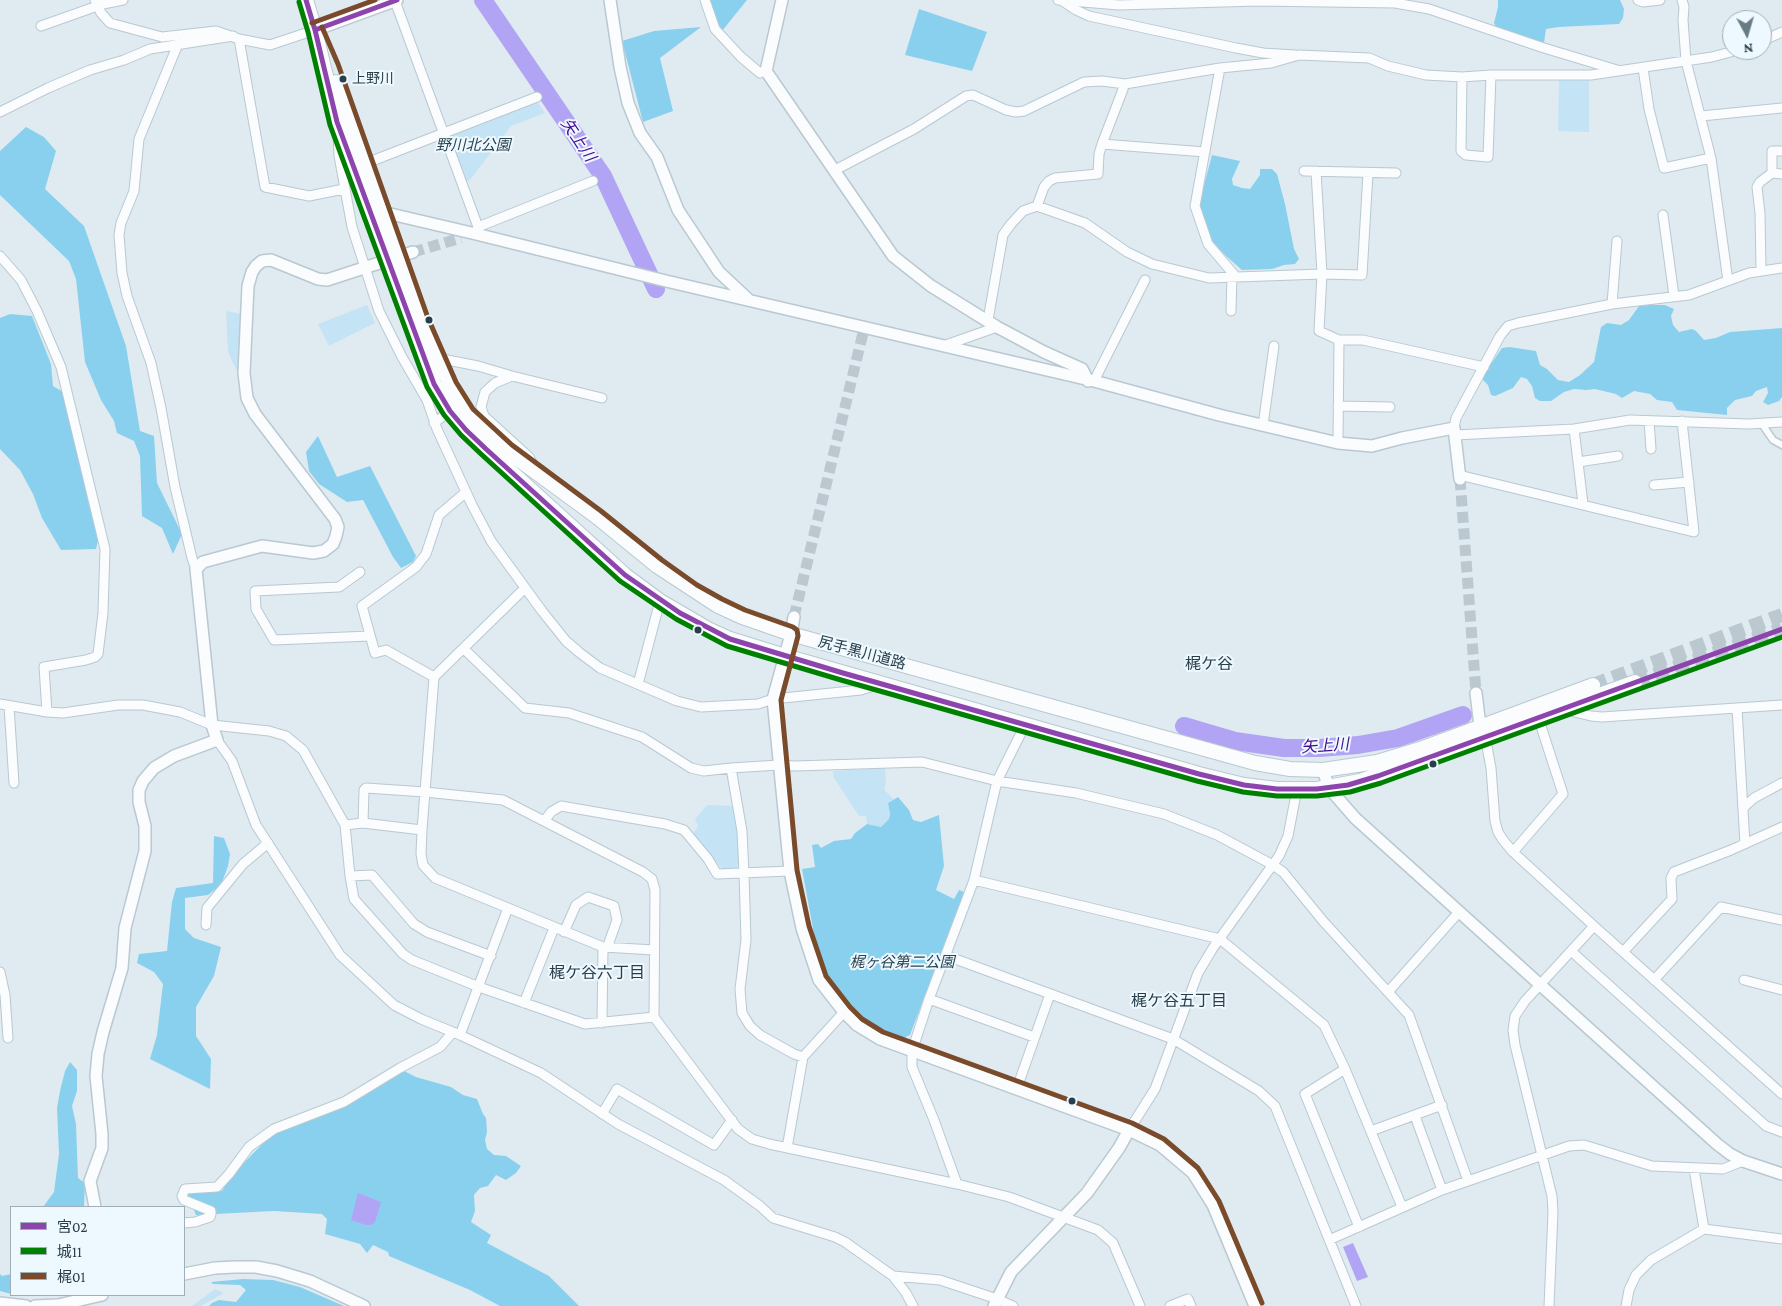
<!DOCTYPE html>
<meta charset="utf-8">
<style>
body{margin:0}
#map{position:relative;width:1782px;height:1306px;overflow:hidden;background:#e0ebf1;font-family:"Crimson Pro","Noto Sans JP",serif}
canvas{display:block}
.legend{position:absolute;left:10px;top:1206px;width:175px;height:90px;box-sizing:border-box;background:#eef9ff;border:1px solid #9faeb7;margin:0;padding:6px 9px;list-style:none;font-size:15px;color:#283e4a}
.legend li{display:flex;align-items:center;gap:10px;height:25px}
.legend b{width:25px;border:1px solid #9faeb7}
.north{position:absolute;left:1722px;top:10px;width:50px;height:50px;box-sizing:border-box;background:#eef9ff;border:1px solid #9faeb7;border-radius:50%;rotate:174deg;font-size:14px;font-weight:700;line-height:20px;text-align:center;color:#283e4a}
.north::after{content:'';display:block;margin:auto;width:18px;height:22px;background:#687b84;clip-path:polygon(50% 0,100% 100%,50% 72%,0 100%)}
</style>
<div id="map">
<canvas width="1782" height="1306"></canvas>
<ul class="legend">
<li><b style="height:6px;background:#8e44ad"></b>宮02</li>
<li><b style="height:6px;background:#008000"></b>城11</li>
<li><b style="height:6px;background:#7a4b2a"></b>梶01</li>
</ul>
<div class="north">N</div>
</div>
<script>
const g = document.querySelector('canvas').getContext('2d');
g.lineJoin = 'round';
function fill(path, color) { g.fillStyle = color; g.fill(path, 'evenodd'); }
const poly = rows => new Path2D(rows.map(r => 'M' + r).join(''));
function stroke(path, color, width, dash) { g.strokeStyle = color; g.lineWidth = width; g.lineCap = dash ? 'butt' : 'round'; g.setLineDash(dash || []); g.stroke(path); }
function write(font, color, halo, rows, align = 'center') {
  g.font = font + ' "Crimson Pro","Noto Sans JP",serif'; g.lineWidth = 4; g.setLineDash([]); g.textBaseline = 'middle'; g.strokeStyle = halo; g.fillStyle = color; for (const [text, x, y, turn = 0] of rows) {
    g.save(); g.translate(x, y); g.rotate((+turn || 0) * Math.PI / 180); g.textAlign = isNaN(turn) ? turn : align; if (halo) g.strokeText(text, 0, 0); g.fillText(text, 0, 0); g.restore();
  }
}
const green = poly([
 [1559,78,1589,78,1589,132,1558,131],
 [536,100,545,113,511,126,470,180,465,182,449,135],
 [367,305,375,323,329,346,318,324],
 [226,311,242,314,239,370,236,369,232,361,228,351],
 [885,768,886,783,884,790,894,799,888,803,890,814,889,819,881,827,867,824,866,816,859,816,834,778,833,771],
 [707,805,734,806,738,824,739,864,736,869,723,870,693,834,698,826,695,819],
 [215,1289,224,1293,201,1306,192,1306]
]);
const forest = poly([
 [709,0,747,0,722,31,708,2],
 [1498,0,1620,0,1624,9,1623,18,1619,24,1559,27,1546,29,1544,43,1496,27,1494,23,1498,7],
 [919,9,987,32,972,71,905,55],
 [701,27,660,58,673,111,643,122,622,41,654,31],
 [26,127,44,137,56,151,45,189,84,226,126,346,140,431,154,436,157,483,182,534,173,554,162,528,142,516,140,456,134,441,117,433,114,421,101,400,85,362,76,279,69,261,0,195,0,151],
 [1212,155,1240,161,1232,179,1233,185,1242,188,1250,189,1260,175,1260,169,1272,169,1277,174,1285,204,1294,249,1299,259,1295,264,1284,265,1272,269,1242,270,1226,256,1211,240,1203,220,1200,208,1203,189],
 [1651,305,1665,305,1674,309,1671,316,1673,325,1679,332,1692,329,1696,331,1704,340,1716,338,1730,332,1782,328,1782,397,1779,401,1768,405,1763,402,1768,393,1767,387,1756,391,1752,396,1735,400,1727,408,1727,415,1677,410,1672,402,1657,400,1650,394,1634,391,1622,398,1616,394,1595,389,1586,390,1574,389,1564,392,1551,401,1540,401,1535,398,1532,386,1527,379,1521,377,1513,388,1495,396,1491,395,1488,385,1483,380,1484,374,1502,348,1509,347,1536,351,1540,365,1547,369,1558,380,1569,382,1580,375,1594,362,1601,327,1607,323,1621,325,1629,320,1639,306],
 [10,314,32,316,51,364,53,386,65,393,97,531,98,541,96,549,61,550,42,518,33,494,20,470,0,449,0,318],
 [318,436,337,477,370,466,416,556,413,562,401,568,393,557,363,500,347,502,319,484,309,471,306,452],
 [898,797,909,810,913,820,921,822,939,815,944,866,936,890,954,899,959,890,964,892,910,1035,902,1039,869,1022,857,1013,826,973,814,934,802,869,815,867,812,845,818,844,821,848,834,841,851,839,855,833,867,824,881,827,889,819,890,814,888,803],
 [214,836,224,838,230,854,228,866,221,885,208,895,185,898,185,929,194,938,221,947,214,976,196,1007,196,1036,211,1059,210,1089,150,1059,157,1035,163,984,154,972,137,963,139,954,167,951,172,902,176,888,213,883],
 [70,1062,77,1070,77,1091,72,1106,76,1124,78,1178,85,1183,84,1207,43,1207,54,1192,59,1154,57,1108,60,1091,65,1071],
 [402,1070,416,1077,451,1087,463,1095,477,1099,483,1114,486,1118,487,1132,485,1140,487,1149,494,1155,506,1156,521,1166,516,1173,506,1180,496,1175,488,1186,480,1188,474,1195,475,1211,471,1222,491,1235,487,1243,549,1276,579,1306,500,1306,470,1290,389,1256,388,1252,373,1245,367,1253,360,1244,325,1234,327,1219,322,1214,274,1211,196,1215,187,1193,222,1191,231,1176,275,1131],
 [0,1274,2,1276,11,1274,11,1294,0,1291],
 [243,1279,273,1280,300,1287,344,1306,209,1306,212,1303,219,1300,236,1302,246,1290,240,1285,213,1284,211,1282]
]);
const water = poly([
 [358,1193,381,1202,375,1222,371,1225,366,1225,351,1220],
 [1353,1243,1368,1277,1357,1281,1343,1247]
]);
const river = poly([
 [483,0,603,176,656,289],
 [1184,726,1235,741,1284,748,1319,748,1358,745,1398,738,1463,715]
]);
const tertiaryTunnel = poly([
 [413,252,461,238],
 [1460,479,1476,693],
 [794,617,863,333]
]);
const primaryTunnel = poly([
 [1635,682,1782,629],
 [1593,685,1782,615]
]);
const pedestrian = poly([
 [1762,424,1773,440,1782,445]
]);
const minor = poly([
 [95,0,101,13,110,23,162,37,216,31,239,39,270,45,315,30],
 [705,0,715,29,741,57,760,73],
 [1058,0,1119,5,1258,1,1395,3,1429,9,1544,48,1617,70],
 [1638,0,1643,2,1660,0],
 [1682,0,1684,7,1683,20,1686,61,1711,158,1728,281],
 [395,1,478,227,476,234],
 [1064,2,1076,10,1089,16,1236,48,1263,53,1295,55],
 [41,26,103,4,123,0],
 [239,39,265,187,309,196,344,189],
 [1762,41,1782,32],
 [178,44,139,139,134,191,121,223,119,235,122,273,127,296,151,363,161,408,175,487,192,558,196,569],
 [1220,68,1195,206,1208,244,1236,277],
 [1643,68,1649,109,1664,168,1711,158],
 [1462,77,1461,151,1466,155,1488,157,1491,75],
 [1125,84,1102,144,1205,152],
 [0,112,48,88,90,70,124,60,150,49,233,36],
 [1701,116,1782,108],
 [338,134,339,156,352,227,379,311,402,357,427,400,437,429,472,505,491,541,542,611,566,641,580,653,600,668,677,701,701,707,758,704,773,699,861,690,880,684],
 [364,164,537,97],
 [835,170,914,129,966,96,973,95,1006,110,1016,112,1024,111,1084,82,1102,81,1125,84,1220,68,1271,63,1299,55,1369,58,1388,66,1426,75,1462,77,1491,75,1591,75,1712,57,1738,50],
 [1304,171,1396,173],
 [1316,171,1322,274,1362,275,1368,173],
 [1772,173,1772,151,1782,151],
 [1037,206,1044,187,1049,181,1055,178,1098,174,1099,154,1102,144],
 [1663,215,1674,296],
 [478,227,593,181],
 [0,256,21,280,37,311,61,367,105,549,103,613,98,654,95,657,86,660,44,667,47,712],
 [1761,270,1760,213,1757,187,1760,182,1772,173,1782,174],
 [1612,304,1617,241],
 [1231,311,1232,277],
 [988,320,1003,235,1011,224,1023,211,1037,206,1085,223,1127,252,1152,264,1209,278,1322,274,1319,331,1339,340,1363,340,1484,367],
 [943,346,997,327],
 [437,358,478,366,512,376,602,398],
 [512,376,495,383,485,392,481,407,484,416,529,457,536,470],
 [1094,381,1145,280],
 [1338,406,1390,407],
 [1649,421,1651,449],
 [434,423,450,411],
 [1263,425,1274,346],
 [1454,428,1456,418,1500,336,1508,326,1518,323,1612,304,1689,295,1749,273,1782,268],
 [1574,429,1583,504],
 [1455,435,1574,429,1630,420,1749,424,1782,422],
 [1338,443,1339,340],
 [1578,462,1618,456],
 [1459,475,1694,532,1682,421],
 [1654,485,1689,482],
 [360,572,339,587,255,591,256,609,274,640,370,636],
 [525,588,434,677,422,830,421,854,423,865,435,878,603,947,654,950],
 [464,649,525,708,569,713,642,737,691,768,704,771,731,768,779,765,795,766,922,762,997,781,1076,793,1164,814,1217,835,1273,865,1283,872,1323,921,1409,1015,1468,1181],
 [434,677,386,650,375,653,362,606,416,567,426,554,439,515,466,492],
 [638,684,660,601],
 [0,704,47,712,63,713,118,705,143,705,180,712,212,725,269,731,286,736,303,750,345,825,350,876,354,899,403,954,412,960,479,987,585,1024,654,1017],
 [9,706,14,783],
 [1737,708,1745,844],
 [1562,709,1591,716,1602,717,1782,705],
 [1485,736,1491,768,1495,821,1498,832,1503,840,1513,852,1594,926,1782,1094],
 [217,740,232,761,256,825,340,955,394,1005,421,1019,460,1035,541,1073,618,1124,724,1180,760,1206,773,1218,835,1237,845,1242,893,1276,906,1293,913,1306],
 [731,768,742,831,744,873,746,940,740,989,742,1013,750,1026,760,1035,794,1054,803,1057],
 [1743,808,1754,798,1782,783],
 [545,820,551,812,561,806,665,824,684,830,708,859,717,874,790,871],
 [363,823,364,790,366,788,425,792,503,800,643,872,652,879,655,890,654,1017,738,1129,752,1139,769,1144,957,1184,1009,1197,1098,1230,1113,1243,1140,1306],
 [345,825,363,823,422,830],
 [1513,852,1563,794,1538,717],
 [350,876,372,875,414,924,427,932,491,956],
 [974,880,1220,939,1324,1025,1345,1069,1402,1207],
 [206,925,207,908,243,864,268,843],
 [564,932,576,905,588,897,614,906,617,920,607,948],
 [1571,951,1766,1126,1782,1132],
 [1623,952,1672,899,1671,878,1674,872,1731,850,1782,827],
 [947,956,1173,1039,1259,1091,1275,1106,1356,1306],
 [0,972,5,995,8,1038],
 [1654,980,1721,907,1782,920],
 [1744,980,1782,990],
 [1388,992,1459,912],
 [929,999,1034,1037],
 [524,1003,554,928],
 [602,1023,603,947],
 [460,1035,508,908],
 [1345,1069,1305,1094,1359,1227],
 [1017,1088,1050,994],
 [602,1114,617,1089,714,1145,732,1120],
 [1415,1116,1442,1190],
 [1129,1130,1155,1089,1198,973,1213,948,1279,856,1288,836,1297,789],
 [1371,1131,1442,1105],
 [787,1148,803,1057,844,1012],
 [1694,1169,1704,1229],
 [957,1184,934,1120,912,1067,912,1051,929,999,974,880,997,781,1025,725],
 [184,1223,195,1222,210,1217,211,1214,211,1211,184,1200,182,1196,185,1189,217,1187,229,1174,249,1147,274,1129,344,1102,400,1068,440,1047,453,1032],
 [1329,1240,1442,1190,1569,1146,1584,1145,1652,1166,1723,1169,1743,1161],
 [893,1276,940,1280,997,1299,1013,1306],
 [1170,1306,1188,1299,1191,1306],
 [1549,1306,1553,1212,1552,1196,1515,1045,1513,1030,1515,1016,1525,1001,1594,926],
 [1626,1306,1629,1290,1636,1275,1651,1260,1704,1229,1782,1239]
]);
const tertiary = poly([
 [610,0,620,67,628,103,640,133,657,157,678,210,719,272,748,299],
 [782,0,766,71,893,256,931,286,997,327,1044,352,1082,369,1088,381],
 [315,30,397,0],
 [382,212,476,234,666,281,1094,381,1219,415,1338,443,1372,446,1402,438,1454,428,1460,479],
 [794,617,791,634,773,699,790,871,802,928,819,980,844,1012,857,1025,880,1039,1129,1130,1160,1145,1193,1173,1213,1205,1255,1306],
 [1476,693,1480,726,1484,733],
 [1323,770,1329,788,1355,818,1717,1144,1730,1154,1743,1161,1782,1174],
 [95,1207,90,1181,102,1148,102,1134,96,1076,98,1054,103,1032,122,968,125,928,145,851,145,826,139,802,139,790,143,781,154,768,174,756,217,740,212,725,196,569,203,562,262,546,313,553,324,551,333,544,336,536,338,527,335,519,255,414,247,398,244,373,248,286,252,272,256,266,262,261,271,260,318,279,327,280,413,252],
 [184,1274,215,1268,235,1267,256,1267,277,1271,310,1281,364,1306],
 [0,1303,26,1306],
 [35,1306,58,1305,102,1295],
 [994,1306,1011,1272,1087,1193,1119,1148,1129,1130]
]);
const primary = poly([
 [306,0,315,30,337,122,389,260,422,352,434,384,450,411,466,430,486,449,625,575,660,601,708,629,730,639,785,656,1199,774,1244,785,1277,789,1317,789,1360,781,1635,682],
 [336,82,421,321,457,400,476,423,507,451,597,517,657,566,718,606,742,617,791,634,1255,763,1290,769,1323,770,1377,762,1420,749,1593,685]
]);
const bus1 = poly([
 [306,0,315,30,337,122,434,384,450,411,466,430,486,449,625,575,680,613,730,639,843,673,1199,774,1244,785,1277,789,1317,789,1348,785,1378,776,1782,629],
 [315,30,397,0]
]);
const bus2 = poly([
 [299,2,308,32,330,125,427,387,444,415,461,435,481,454,620,581,676,619,727,646,841,680,1197,781,1243,792,1277,796,1317,796,1350,792,1381,783,1782,637]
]);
const bus3 = poly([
 [312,23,375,0],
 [322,27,338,64,428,318,456,382,473,409,512,445,601,511,662,560,697,585,722,599,745,610,793,627,797,630,798,636,781,700,797,870,809,926,826,976,850,1007,862,1019,883,1032,1132,1123,1164,1139,1198,1168,1219,1201,1262,1303]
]);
const markers = [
 [343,79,4.5,"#283e4a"],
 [429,320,4.5,"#283e4a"],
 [698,630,4.5,"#283e4a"],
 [1433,764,4.5,"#283e4a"],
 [1072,1101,4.5,"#283e4a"]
];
const busNames = [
 ["上野川",352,79]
];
const parkNames = [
 ["野川北公園",473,145],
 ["梶ヶ谷第二公園",902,962]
];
const streetNames = [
 ["尻手黒川道路",862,653,15]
];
const waterNames = [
 ["矢上川",578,140,56],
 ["矢上川",1325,746,-4]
];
const neighbourhoodNames = [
 ["梶ケ谷",1209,664],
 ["梶ケ谷六丁目",597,973],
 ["梶ケ谷五丁目",1179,1001]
];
fill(green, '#c4e4f5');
fill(forest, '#89d0ef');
fill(water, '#b1a4f4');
stroke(river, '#b1a4f4', 18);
stroke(tertiaryTunnel, '#bbc8d0', 11, [11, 5.5]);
stroke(primaryTunnel, '#bbc8d0', 14, [14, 7]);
stroke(pedestrian, '#b9c8d1', 9);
stroke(minor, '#b9c8d1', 11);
stroke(tertiary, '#b9c8d1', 14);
stroke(primary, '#b9c8d1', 16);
stroke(pedestrian, '#fafcfd', 6);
stroke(minor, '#fafcfd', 9);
stroke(tertiary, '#fafcfd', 11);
stroke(primary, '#fafcfd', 14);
stroke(bus1, '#8e44ad', 5);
stroke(bus2, '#008000', 5);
stroke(bus3, '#7a4b2a', 5);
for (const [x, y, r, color] of markers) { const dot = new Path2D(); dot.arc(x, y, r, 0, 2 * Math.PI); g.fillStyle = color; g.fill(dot); stroke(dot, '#eef9ff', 2); }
write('14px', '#283e4a', '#eef9ff', busNames, 'left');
write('italic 15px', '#29434f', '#eef9ff', parkNames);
write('15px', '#283e4a', '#eef9ff', streetNames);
write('italic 16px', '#430893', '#eef9ff', waterNames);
write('16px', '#283e4a', '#eef9ff', neighbourhoodNames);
</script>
